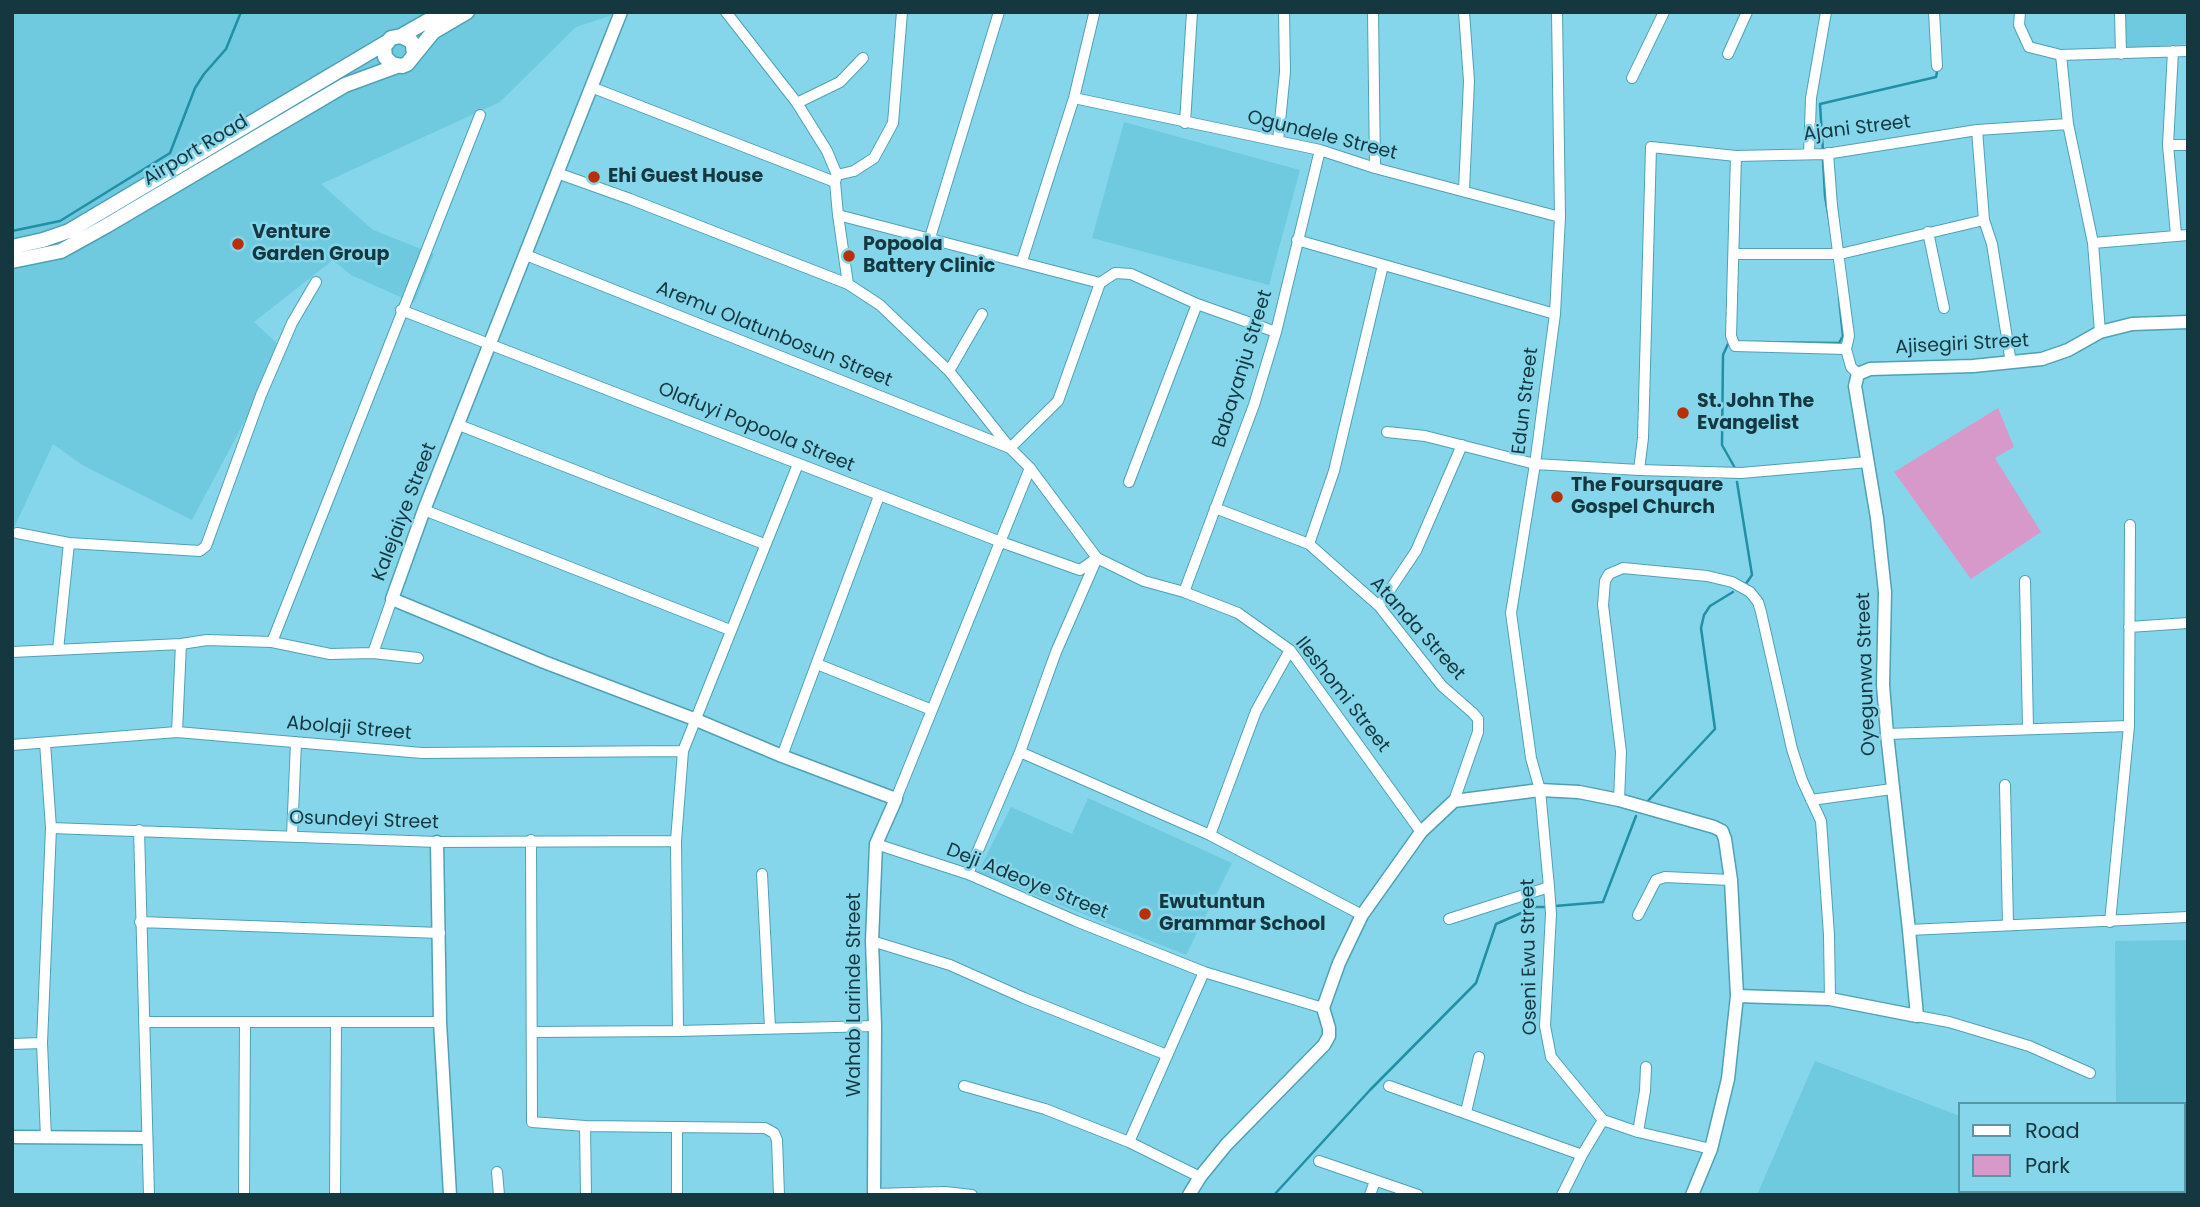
<!DOCTYPE html>
<style>
body{margin:0}
#map{position:relative;width:2200px;height:1207px;overflow:hidden;background:#85d6ea;font-family:Poppins,sans-serif}
canvas{display:block}
.frame{position:absolute;inset:0;border:14px solid #15373f;pointer-events:none}
.legend{position:absolute;left:1958px;top:1102px;width:228px;height:91px;box-sizing:border-box;background:#85d6ea;border:2px solid #5896a6;margin:0;padding:9px 12px;list-style:none;font-size:21px;color:#15373f}
.legend li{display:flex;align-items:center;gap:14px;height:35px}
.legend b{width:35px;border:2px solid #5896a6}
</style>
<div id="map">
<canvas width="2200" height="1207"></canvas>
<div class="frame"></div>
<ul class="legend">
<li><b style="height:9px;background:#fff"></b>Road</li>
<li><b style="height:19px;background:#d799ca"></b>Park</li>
</ul>
</div>
<script>
const g = document.querySelector('canvas').getContext('2d');
g.lineJoin = 'round';
function fill(path, color) { g.fillStyle = color; g.fill(path, 'evenodd'); }
const poly = rows => new Path2D(rows.map(r => 'M' + r).join(''));
function stroke(path, color, width, dash) { g.strokeStyle = color; g.lineWidth = width; g.lineCap = dash ? 'butt' : 'round'; g.setLineDash(dash || []); g.stroke(path); }
function write(font, color, halo, rows, align = 'center') {
  g.font = font + ' Poppins,sans-serif'; g.lineWidth = 5; g.setLineDash([]); g.textBaseline = 'middle'; g.strokeStyle = halo; g.fillStyle = color; for (const [text, x, y, turn = 0] of rows) {
    g.save(); g.translate(x, y); g.rotate((+turn || 0) * Math.PI / 180); g.textAlign = isNaN(turn) ? turn : align; if (halo) g.strokeText(text, 0, 0); g.fillText(text, 0, 0); g.restore();
  }
}
const built = poly([
 [12,12,622,12,576,27,500,102,321,184,373,230,434,254,414,303,351,275,333,260,254,322,283,349,192,520,84,466,53,444,12,532],
 [2120,12,2188,12,2188,44,2120,49],
 [1124,122,1300,170,1269,285,1092,238],
 [1088,798,1232,863,1186,955,978,872,1011,807,1072,834],
 [2188,940,2188,1195,1757,1195,1815,1061,1960,1116,1960,1191,2184,1191,2184,1104,2116,1104,2115,941]
]);
const green = poly([
 [1998,408,2014,447,1995,458,2041,532,1971,579,1894,472]
]);
const stream = poly([
 [1823,152,1820,104,1936,77,1937,72],
 [1823,159,1825,196,1830,225],
 [12,231,60,221,170,153,195,88,204,74,226,49,241,12],
 [1752,342,1839,343,1843,336,1839,298],
 [1728,344,1723,355,1722,445,1735,468],
 [1737,482,1752,575,1745,585],
 [1646,803,1715,729,1701,628,1704,615,1710,606,1733,592],
 [1555,906,1603,902,1636,816],
 [1274,1195,1370,1090,1476,983,1496,924,1535,907,1548,907]
]);
const minor = poly([
 [726,12,797,103,827,151,837,175,835,182,838,215,848,284],
 [1373,12,1375,168],
 [1464,12,1469,81,1464,190],
 [1557,12,1560,217,1555,314,1535,464,1511,613,1531,758,1540,790,1549,887,1551,914,1545,1026,1551,1057,1603,1120,1638,1132,1711,1149],
 [1934,12,1937,66],
 [2020,12,2019,25,2029,47,2061,55,2188,51],
 [2120,12,2121,54],
 [2173,51,2168,145,2176,235],
 [1728,54,1747,12],
 [2061,55,2068,124,2093,243,2100,332],
 [1632,78,1664,12],
 [591,87,835,182],
 [1074,98,1320,150,1375,168,1560,217],
 [797,103,840,82,863,58],
 [1185,123,1192,12],
 [1977,130,1984,220,1992,244,2011,363],
 [1278,141,1285,72,1284,12],
 [2168,145,2188,145],
 [1828,153,1832,206,1849,336,1846,349,1851,367,1858,374],
 [1809,154,1811,98,1826,12],
 [1736,156,1731,336,1735,346,1846,349],
 [557,173,630,199,848,284,880,305,949,371,1010,448,1030,468,1097,558,1144,581,1184,592,1238,613,1290,650,1421,832],
 [837,175,854,171,874,158,893,123,902,12],
 [838,215,1100,283,1115,273,1131,274,1197,304,1276,332],
 [1928,232,1944,308],
 [1297,240,1555,314],
 [929,241,999,12],
 [2093,243,2188,235],
 [1734,254,1840,254,1984,220],
 [526,255,1010,448,1058,401,1100,283],
 [1022,261,1074,98,1094,14],
 [401,310,1001,542,1080,570,1097,558],
 [949,371,982,314],
 [459,425,764,544],
 [1387,432,1425,436,1535,464,1639,470,1741,473,1868,462],
 [1639,470,1643,438,1651,147,1736,156,1826,154,1977,130,2068,124],
 [1129,482,1197,304],
 [1215,508,1309,544,1379,606,1442,686,1473,713,1478,719,1478,732,1454,801],
 [424,510,730,630],
 [17,533,69,543,200,551,206,546,261,395,292,323,316,282],
 [1309,544,1334,471,1383,265],
 [2025,581,2028,728],
 [1184,592,1254,405,1276,332,1320,150],
 [1379,606,1416,551,1462,445],
 [2129,627,2188,623],
 [272,642,480,115],
 [58,650,69,543],
 [12,652,181,644,207,640,272,642,330,654,373,653,392,599],
 [373,653,418,658],
 [817,664,932,710],
 [177,732,181,644],
 [1887,734,2129,726],
 [45,743,51,828,42,1043,46,1138],
 [12,745,177,732,422,753,683,751],
 [1020,752,1210,835,1362,915],
 [782,756,879,496],
 [2005,785,2008,925],
 [896,799,1030,468],
 [1619,800,1621,752,1603,605,1605,581,1609,574,1623,568,1707,576,1732,582,1750,592,1758,602,1761,612,1792,749,1802,780,1821,821,1829,935,1830,999],
 [1811,800,1892,789],
 [51,828,437,842,676,841],
 [139,830,149,1195],
 [1210,835,1256,711,1290,650],
 [292,836,296,742],
 [531,840,532,1122,585,1126,765,1128,774,1133,777,1140,779,1195],
 [876,844,968,874,1076,921,1204,972,1323,1008],
 [762,874,770,1028],
 [968,874,1020,752,1056,652,1097,558],
 [1638,915,1656,880,1665,877,1731,880],
 [1449,919,1549,887],
 [140,922,440,933],
 [2110,922,2129,726,2130,525],
 [1909,930,2188,917],
 [872,941,950,965,1024,998,1167,1055],
 [1917,1016,1949,1022,2029,1046,2090,1073],
 [144,1022,440,1022],
 [678,1031,676,841,683,751,798,464],
 [532,1032,678,1031,875,1026],
 [12,1044,42,1043],
 [964,1086,1045,1109,1129,1142,1200,1177],
 [1389,1086,1582,1155],
 [1466,1112,1479,1057],
 [585,1126,586,1195],
 [677,1128,677,1195],
 [1638,1132,1645,1091,1646,1067],
 [1129,1142,1204,972],
 [1319,1161,1418,1195],
 [497,1172,499,1195],
 [874,1194,945,1192,972,1195],
 [244,1195,245,1022],
 [335,1195,336,1022],
 [1370,1195,1375,1181],
 [1562,1195,1582,1155,1603,1120]
]);
const tertiary = poly([
 [621,12,424,510,392,599,544,662,694,719,782,756,896,799,876,844,872,941,875,1026,874,1195],
 [437,842,440,1022,450,1195],
 [1737,996,1830,999,1917,1016,1909,930,1887,734,1883,685,1885,592,1877,518,1855,386,1858,374,1870,369,1973,366,2042,359,2068,350,2100,332,2132,324,2188,322],
 [12,1137,146,1138],
 [1189,1195,1200,1177,1226,1145,1324,1045,1329,1036,1329,1028,1323,1008,1339,963,1362,915,1421,832,1454,801,1540,790,1579,792,1619,800,1714,827,1722,831,1725,839,1731,880,1737,996,1728,1079,1711,1149,1692,1195]
]);
const secondary = poly([
 [401,36,443,12],
 [414,55,413,45,411,41,401,36,391,38,384,47,385,57,392,64,402,66,407,64,433,32,467,12],
 [12,247,43,240,69,231,387,42],
 [12,261,61,251,106,226,345,85,397,66]
]);
const markers = [
 [594,177,7,"#b92f06"],
 [238,244,7,"#b92f06"],
 [849,256,7,"#b92f06"],
 [1683,413,7,"#b92f06"],
 [1557,497,7,"#b92f06"],
 [1145,914,7,"#b92f06"]
];
const streetNames = [
 ["Ajani Street",1857,129,-7],
 ["Ogundele Street",1322,136,14],
 ["Airport Road",196,151,-31],
 ["Aremu Olatunbosun Street",774,335,22],
 ["Ajisegiri Street",1962,345,-3],
 ["Babayanju Street",1243,369,-73],
 ["Edun Street",1526,401,-83],
 ["Olafuyi Popoola Street",756,428,22],
 ["Kalejaiye Street",405,512,-69],
 ["Atanda Street",1417,629,48],
 ["Oyegunwa Street",1867,674,-92],
 ["Ileshomi Street",1342,695,52],
 ["Abolaji Street",349,729,5],
 ["Osundeyi Street",364,821,2],
 ["Deji Adeoye Street",1027,882,22],
 ["Oseni Ewu Street",1530,957,-91],
 ["Wahab Larinde Street",855,995,-90]
];
const poiNames = [
 ["Ehi Guest House",608,177],
 ["Venture",252,233],
 ["Garden Group",252,255],
 ["Popoola",863,245],
 ["Battery Clinic",863,267],
 ["St. John The",1697,402],
 ["Evangelist",1697,424],
 ["The Foursquare",1571,486],
 ["Gospel Church",1571,508],
 ["Ewutuntun",1159,903],
 ["Grammar School",1159,925]
];
fill(built, '#6fcadf');
fill(green, '#d799ca');
stroke(stream, '#218fa5', 2.5);
stroke(minor, '#4fa1b4', 12);
stroke(tertiary, '#4fa1b4', 15);
stroke(secondary, '#4fa1b4', 17);
stroke(minor, '#fff', 10);
stroke(tertiary, '#fff', 12);
stroke(secondary, '#fff', 14);
for (const [x, y, r, color] of markers) { const dot = new Path2D(); dot.arc(x, y, r, 0, 2 * Math.PI); g.fillStyle = color; g.fill(dot); stroke(dot, '#85d6ea', 2.5); }
write('19px', '#15373f', '#85d6ea', streetNames);
write('bold 19px', '#15373f', '#85d6ea', poiNames, 'left');
</script>
